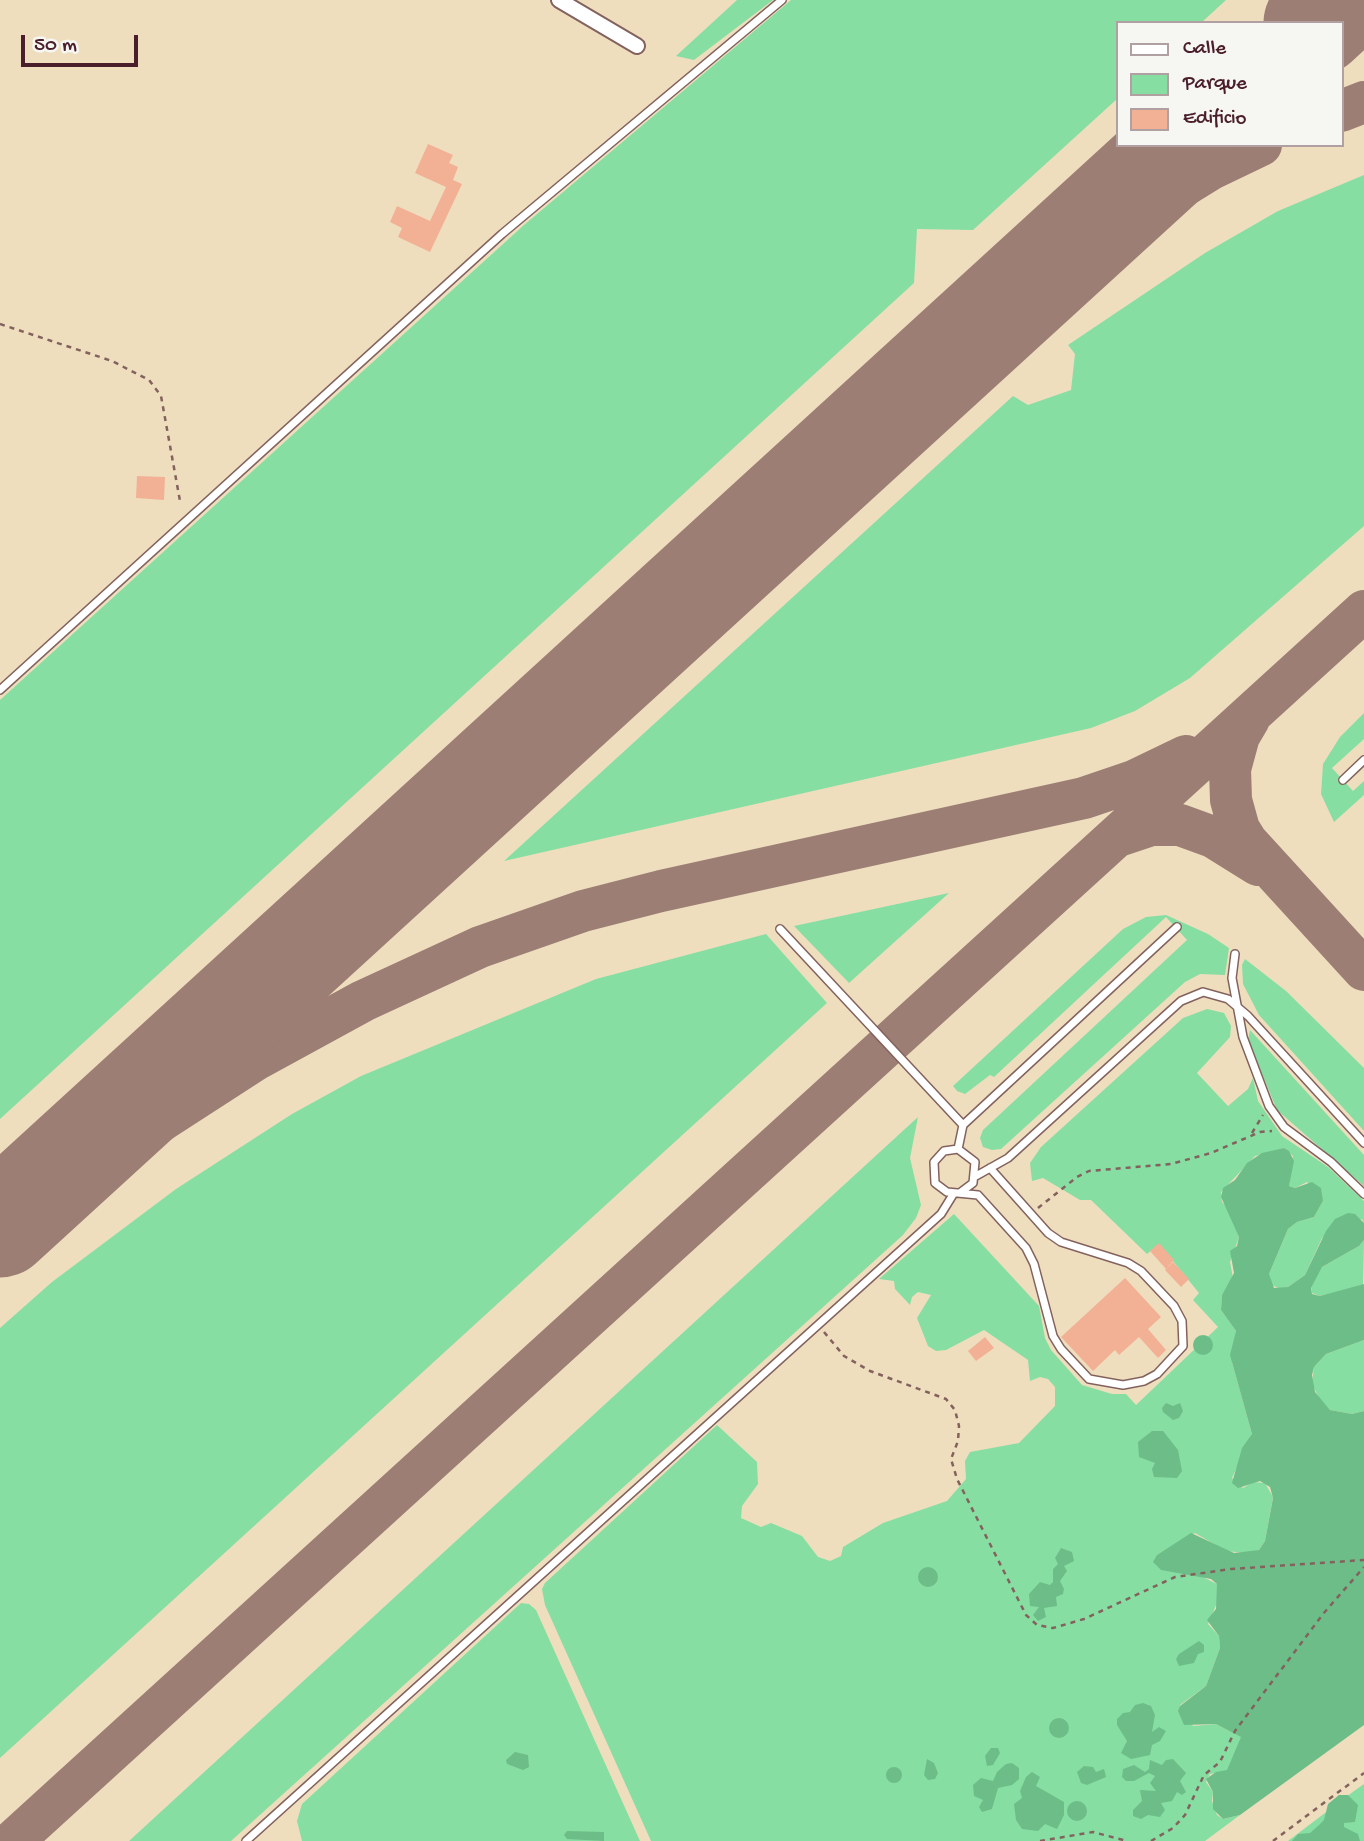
<!DOCTYPE html>
<style>
body{margin:0}
#map{position:relative;width:1364px;height:1841px;overflow:hidden;background:#eedebe;font-family:"Gochi Hand",sans-serif}
canvas{display:block}
.legend{position:absolute;left:1116px;top:21px;width:228px;height:126px;box-sizing:border-box;background:#f6f6f2;border:2px solid #b1a0a2;margin:0;padding:9px 12px;list-style:none;font-size:21px;color:#4a1f2b}
.legend li{display:flex;align-items:center;gap:14px;height:35px}
.legend b{width:35px;border:2px solid #b1a0a2}
.scale{position:absolute;left:21px;top:35px;width:117px;height:32px;box-sizing:border-box;border:4px solid #4a1f2b;border-top:0;padding-left:9px;font-size:21px;line-height:24px;white-space:nowrap;color:#4a1f2b;-webkit-text-stroke:5px #f6f6f2;paint-order:stroke}
</style>
<div id="map">
<canvas width="1364" height="1841"></canvas>
<ul class="legend">
<li><b style="height:9px;background:#fff"></b>Calle</li>
<li><b style="height:19px;background:#87dea2"></b>Parque</li>
<li><b style="height:19px;background:#f2b194"></b>Edificio</li>
</ul>
<div class="scale">50 m</div>
</div>
<script>
const g = document.querySelector('canvas').getContext('2d');
g.lineJoin = 'round';
function fill(path, color) { g.fillStyle = color; g.fill(path, 'evenodd'); }
const poly = rows => new Path2D(rows.map(r => 'M' + r).join(''));
function stroke(path, color, width, dash) { g.strokeStyle = color; g.lineWidth = width; g.lineCap = dash ? 'butt' : 'round'; g.setLineDash(dash || []); g.stroke(path); }
const green = poly([
 [737,0,773,0,694,60,676,56],
 [791,0,1226,0,1201,23,1117,23,1117,99,973,230,917,229,914,283,0,1119,0,700,524,225],
 [1364,175,1364,526,1190,678,1135,711,1091,728,504,861,1013,396,1028,405,1071,390,1075,354,1068,345,1205,253,1278,211],
 [1364,713,1364,739,1332,768,1353,791,1364,781,1364,795,1334,822,1321,794,1323,764,1340,737],
 [949,893,849,983,794,926],
 [1166,915,1208,934,1229,948,1225,975,1200,974,1185,982,1001,1149,992,1150,983,1147,980,1138,983,1130,1187,940,1166,917,994,1077,990,1075,965,1094,957,1091,953,1086,1123,929,1146,917],
 [766,934,827,1003,0,1758,0,1328,52,1282,176,1189,292,1114,361,1076,596,979],
 [1245,959,1286,991,1364,1068,1364,1131,1259,1015,1243,984,1242,965],
 [1207,1009,1224,1013,1231,1026,1230,1037,1197,1073,1228,1106,1248,1089,1253,1078,1258,1101,1282,1136,1328,1167,1364,1201,1364,1223,1362,1219,1322,1238,1305,1275,1288,1287,1280,1289,1270,1284,1269,1274,1288,1229,1297,1222,1314,1217,1323,1201,1307,1182,1295,1188,1289,1186,1293,1156,1284,1148,1255,1156,1221,1192,1222,1202,1229,1209,1239,1237,1230,1262,1233,1278,1222,1295,1221,1310,1236,1331,1232,1362,1252,1434,1232,1478,1243,1488,1253,1482,1265,1483,1273,1497,1265,1541,1259,1550,1246,1553,1226,1551,1195,1533,1157,1555,1217,1584,1217,1603,1208,1624,1219,1636,1220,1648,1206,1686,1180,1705,1193,1726,1216,1724,1242,1737,1227,1771,1210,1774,1206,1782,1213,1792,1212,1801,1217,1815,1223,1819,1240,1815,1205,1841,651,1841,545,1605,542,1589,545,1583,717,1425,757,1462,758,1484,742,1506,741,1518,761,1527,771,1523,802,1536,818,1557,830,1561,841,1556,843,1547,883,1523,947,1501,966,1479,965,1461,970,1452,1019,1443,1055,1406,1055,1387,1048,1379,1040,1377,1030,1381,1028,1360,984,1330,946,1350,936,1351,928,1346,917,1318,931,1295,918,1292,912,1297,910,1305,895,1289,894,1281,879,1279,954,1214,1039,1306,1045,1338,1051,1350,1082,1385,1112,1394,1126,1394,1136,1405,1218,1327,1193,1300,1199,1293,1159,1244,1147,1254,1091,1200,1080,1200,1043,1178,1032,1181,1030,1163,1041,1147,1183,1018],
 [1250,1030,1364,1155,1364,1186,1277,1110,1248,1040],
 [918,1117,910,1158,921,1205,916,1218,903,1235,231,1841,129,1841],
 [1364,1240,1363,1286,1320,1296,1312,1293,1311,1284,1322,1267,1359,1246],
 [1364,1340,1364,1411,1352,1414,1330,1410,1321,1402,1312,1384,1314,1367,1326,1354],
 [521,1603,529,1604,536,1610,640,1841,302,1841,297,1821,302,1804],
 [1364,1784,1364,1841,1288,1841,1354,1791]
]);
const forest = poly([
 [1284,1148,1289,1151,1294,1161,1289,1186,1295,1188,1312,1182,1321,1188,1323,1201,1314,1217,1297,1222,1288,1229,1269,1274,1274,1288,1288,1287,1305,1275,1326,1231,1335,1219,1348,1213,1355,1214,1364,1223,1364,1240,1359,1246,1322,1267,1311,1288,1312,1294,1320,1296,1364,1284,1364,1340,1326,1354,1314,1367,1312,1375,1315,1392,1330,1410,1352,1414,1364,1411,1364,1725,1240,1815,1223,1819,1213,1809,1213,1792,1206,1779,1216,1772,1227,1770,1241,1737,1216,1724,1184,1725,1178,1711,1180,1706,1206,1686,1220,1648,1219,1636,1207,1620,1216,1609,1217,1584,1211,1579,1161,1570,1153,1562,1157,1555,1191,1533,1234,1553,1259,1550,1265,1541,1273,1498,1270,1487,1260,1481,1238,1488,1232,1483,1242,1448,1252,1434,1230,1355,1236,1331,1221,1310,1222,1295,1234,1273,1230,1251,1237,1246,1239,1237,1221,1197,1223,1188,1235,1180,1247,1163,1262,1153],
 '1193 1345a10 10 0 1 1 20 0a10 10 0 1 1-20 0Z',
 [1166,1403,1173,1406,1180,1403,1183,1411,1179,1418,1173,1420,1163,1412,1162,1408],
 [1152,1431,1163,1431,1178,1450,1182,1471,1177,1478,1154,1477,1152,1469,1155,1463,1139,1457,1138,1442],
 [1061,1548,1072,1552,1074,1561,1064,1566,1067,1571,1060,1581,1064,1589,1063,1594,1056,1597,1057,1606,1044,1608,1046,1617,1038,1621,1033,1615,1039,1607,1030,1606,1029,1594,1040,1582,1050,1585,1053,1582,1053,1569,1058,1564,1055,1558],
 '918 1577a10 10 0 1 1 20 0a10 10 0 1 1-20 0Z',
 [1199,1641,1204,1645,1204,1652,1198,1654,1194,1663,1179,1666,1176,1659,1179,1654],
 [1143,1703,1151,1706,1155,1715,1152,1732,1159,1727,1166,1731,1160,1741,1152,1745,1150,1755,1131,1759,1121,1753,1127,1741,1117,1725,1117,1719,1123,1713,1130,1712,1135,1705],
 '1049 1728a10 10 0 1 1 20 0a10 10 0 1 1-20 0Z',
 [991,1748,998,1748,1000,1753,993,1765,987,1766,985,1756],
 [515,1752,528,1755,529,1767,523,1770,507,1764,506,1760],
 [927,1759,934,1763,938,1773,935,1779,928,1780,924,1775],
 [1173,1759,1186,1773,1180,1781,1186,1792,1182,1795,1177,1792,1172,1801,1161,1803,1165,1810,1160,1817,1148,1815,1141,1819,1133,1816,1133,1810,1142,1801,1140,1790,1156,1791,1150,1783,1155,1776,1149,1773,1134,1781,1126,1781,1122,1777,1123,1769,1134,1765,1145,1772,1149,1769,1150,1760,1162,1765,1166,1760],
 [1012,1763,1019,1768,1019,1779,1012,1785,998,1788,992,1809,982,1812,979,1807,983,1800,974,1796,973,1785,981,1778,993,1781,997,1772,1006,1764],
 [1084,1766,1093,1767,1096,1772,1104,1769,1106,1777,1087,1785,1081,1783,1077,1772],
 '886 1775a8 8 0 1 1 16 0a8 8 0 1 1-16 0Z',
 [1032,1772,1040,1777,1036,1786,1064,1802,1064,1815,1057,1829,1045,1824,1038,1831,1022,1829,1016,1820,1014,1804,1022,1798,1020,1791,1026,1777],
 [1339,1795,1348,1795,1358,1805,1355,1822,1344,1823,1344,1827,1358,1834,1360,1841,1292,1841,1298,1834,1310,1833,1319,1825,1324,1820,1328,1804],
 '1067 1811a10 10 0 1 1 20 0a10 10 0 1 1-20 0Z',
 [567,1831,604,1832,604,1841,567,1839,564,1835]
]);
const taxiway = poly([
 [1341,111,1364,102],
 [980,330,1089,244,1211,169,1261,145],
 [1249,719,1239,736,1230,769,1231,800,1239,829,1247,842,1364,970],
 [1118,836,1151,825,1180,825,1213,837,1258,865],
 [0,1240,139,1135,255,1060,363,1001,480,947,583,911,661,891,1084,798,1134,781,1186,756],
 [13,1841,1364,611]
]);
const runway = poly([
 [1316,23,1341,0],
 [0,1225,1182,145]
]);
const building = poly([
 [428,144,453,155,449,163,458,167,453,180,462,184,430,252,398,237,402,228,390,222,397,206,430,221,446,187,415,173],
 [137,476,165,477,164,500,136,498],
 [1159,1243,1174,1260,1166,1269,1150,1251],
 [1173,1262,1189,1279,1181,1287,1165,1270],
 [1125,1278,1161,1317,1148,1329,1166,1350,1158,1358,1139,1337,1119,1355,1115,1350,1093,1371,1061,1337],
 [985,1337,994,1348,976,1361,968,1351]
]);
const path = poly([
 [0,324,112,361,149,380,161,396,180,501],
 [1252,1133,1263,1115],
 [1038,1208,1077,1177,1089,1171,1171,1164,1211,1153,1260,1132,1272,1131],
 [824,1332,844,1356,870,1371,946,1399,955,1410,959,1426,958,1441,951,1459,957,1479,1026,1615,1037,1625,1053,1628,1084,1619,1175,1577,1231,1569,1364,1560],
 [1040,1841,1093,1832,1127,1841],
 [1151,1841,1173,1828,1185,1815,1204,1775,1220,1762,1235,1731,1323,1614,1364,1567],
 [1273,1841,1364,1773]
]);
const lane = poly([
 [0,690,502,234,782,0],
 [1343,780,1364,760],
 [780,929,963,1125],
 [1235,954,1232,978,1243,1037,1269,1106,1284,1127,1331,1162,1364,1194],
 [958,1149,963,1125,1177,927],
 [976,1176,1008,1158,1181,1001,1203,992,1228,999,1248,1016,1364,1143],
 [961,1192,973,1183,975,1162,958,1149,944,1151,934,1162,935,1183,947,1192,978,1195,1026,1248,1034,1264,1053,1336,1061,1349,1089,1379,1123,1385,1144,1381,1157,1374,1183,1346,1182,1321,1174,1306,1141,1271,1128,1263,1061,1242,1048,1233,990,1168],
 [246,1841,941,1214,954,1193]
]);
const street = poly([
 [559,0,637,46]
]);
fill(green, '#87dea2');
fill(forest, '#6dbd88');
stroke(taxiway, '#9c7e74', 42);
stroke(runway, '#9c7e74', 105);
fill(building, '#f2b194');
stroke(lane, '#83625e', 10);
stroke(street, '#83625e', 18);
stroke(path, '#83625e', 2.5, [5, 5]);
stroke(lane, '#fff', 7);
stroke(street, '#fff', 14);
</script>
